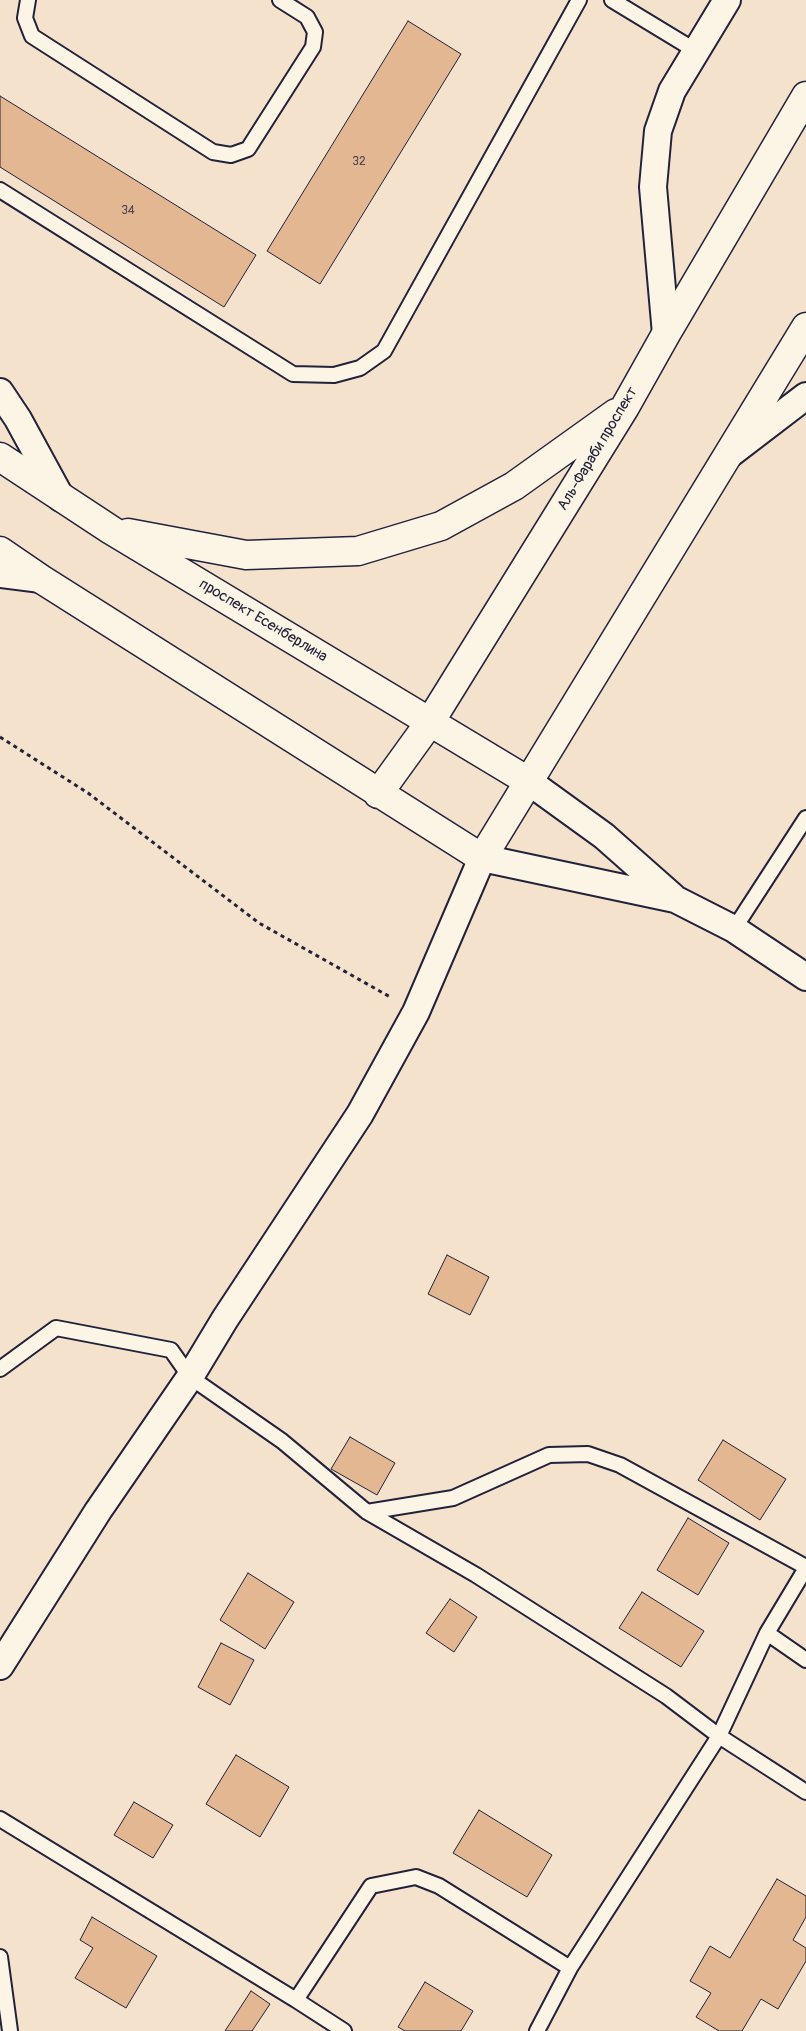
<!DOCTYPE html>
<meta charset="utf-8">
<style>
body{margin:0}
canvas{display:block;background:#f4e2cc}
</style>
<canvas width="806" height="2031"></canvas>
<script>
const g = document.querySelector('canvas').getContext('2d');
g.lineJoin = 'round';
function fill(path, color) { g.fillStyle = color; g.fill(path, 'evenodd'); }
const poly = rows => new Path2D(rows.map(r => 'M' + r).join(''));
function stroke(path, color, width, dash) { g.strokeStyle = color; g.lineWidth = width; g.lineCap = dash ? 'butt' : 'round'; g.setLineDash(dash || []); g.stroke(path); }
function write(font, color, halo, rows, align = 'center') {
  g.font = font + ' Pangolin,sans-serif'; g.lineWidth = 5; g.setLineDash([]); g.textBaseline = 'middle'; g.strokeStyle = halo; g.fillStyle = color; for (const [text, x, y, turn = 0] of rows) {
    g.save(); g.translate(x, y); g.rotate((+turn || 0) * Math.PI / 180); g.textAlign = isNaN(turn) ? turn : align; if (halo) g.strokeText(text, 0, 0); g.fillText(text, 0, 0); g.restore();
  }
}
const building = poly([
 [408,21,461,54,320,284,267,251,408,21],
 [0,96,256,255,224,307,0,167,0,96],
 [447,1255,489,1277,470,1315,428,1294,447,1255],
 [350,1437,395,1463,377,1495,331,1469,350,1437],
 [723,1440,786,1479,760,1520,698,1480,723,1440],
 [688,1518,729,1543,698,1595,657,1570,688,1518],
 [248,1573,294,1602,265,1649,220,1620,248,1573],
 [642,1592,704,1631,681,1667,619,1628,642,1592],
 [450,1599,477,1617,454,1652,426,1633,450,1599],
 [221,1643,254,1660,230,1705,198,1687,221,1643],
 [236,1755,289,1787,260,1837,206,1804,236,1755],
 [134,1802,173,1825,153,1858,114,1835,134,1802],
 [479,1810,552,1855,527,1897,453,1853,479,1810],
 [777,1879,806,1896,806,1917,793,1940,806,1948,806,1961,778,2009,761,1999,742,2031,719,2031,696,2017,711,1993,690,1981,710,1946,730,1958,777,1879],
 [92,1917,157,1956,126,2008,75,1978,93,1948,80,1940,92,1917],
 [425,1982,473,2011,461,2031,405,2031,398,2027,425,1982],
 [251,1991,270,2004,252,2031,225,2031,251,1991]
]);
const path = poly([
 [0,737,88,793,259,923,392,998]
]);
const lane = poly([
 [28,0,25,18,32,36,213,152,231,155,248,149,313,47,315,32,307,17,280,0],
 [612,0,696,51],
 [0,190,293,374,334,375,360,368,384,351,579,0],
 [734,929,806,818],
 [0,1369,56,1328,171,1350,190,1377,282,1441,367,1512,476,1575,666,1696,719,1736,806,1792],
 [367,1512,453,1498,549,1455,588,1454,620,1465,806,1567],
 [767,1633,806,1660],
 [0,1819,296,2000,371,1886,416,1877,439,1886,570,1968],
 [0,1957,10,2031],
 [296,2000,344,2031],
 [537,2031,570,1968,719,1736,767,1633,806,1568]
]);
const street = poly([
 [666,334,653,187,658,131,672,91,727,0],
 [0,392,18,419,61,498],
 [730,454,806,396],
 [0,574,41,579],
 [528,781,604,836,673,897],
 [0,1666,98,1511,190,1377,225,1319,360,1114,416,1012,482,858,675,899,734,929,806,977]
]);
const secondary = poly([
 [0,457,111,530,528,781],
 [128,533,246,555,358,551,441,526,514,486,616,413],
 [0,551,41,579,482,858,806,327],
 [378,794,430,722,625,407,666,334,806,96]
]);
const numberNames = [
 ["32",359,162],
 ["34",128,211]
];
const streetNames = [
 ["Аль-Фараби проспект",598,449,-59],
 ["проспект Есенберлина",263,621,31]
];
fill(building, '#e2b792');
stroke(building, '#22223b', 1);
stroke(lane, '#22223b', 18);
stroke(street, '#22223b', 30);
stroke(secondary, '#22223b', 31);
stroke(path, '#22223b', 3, [4, 4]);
stroke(lane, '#fcf5e5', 14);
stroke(street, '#fcf5e5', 26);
stroke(secondary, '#fcf5e5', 28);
write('12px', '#524751', null, numberNames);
write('15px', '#22223b', '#fcf5e5', streetNames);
</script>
